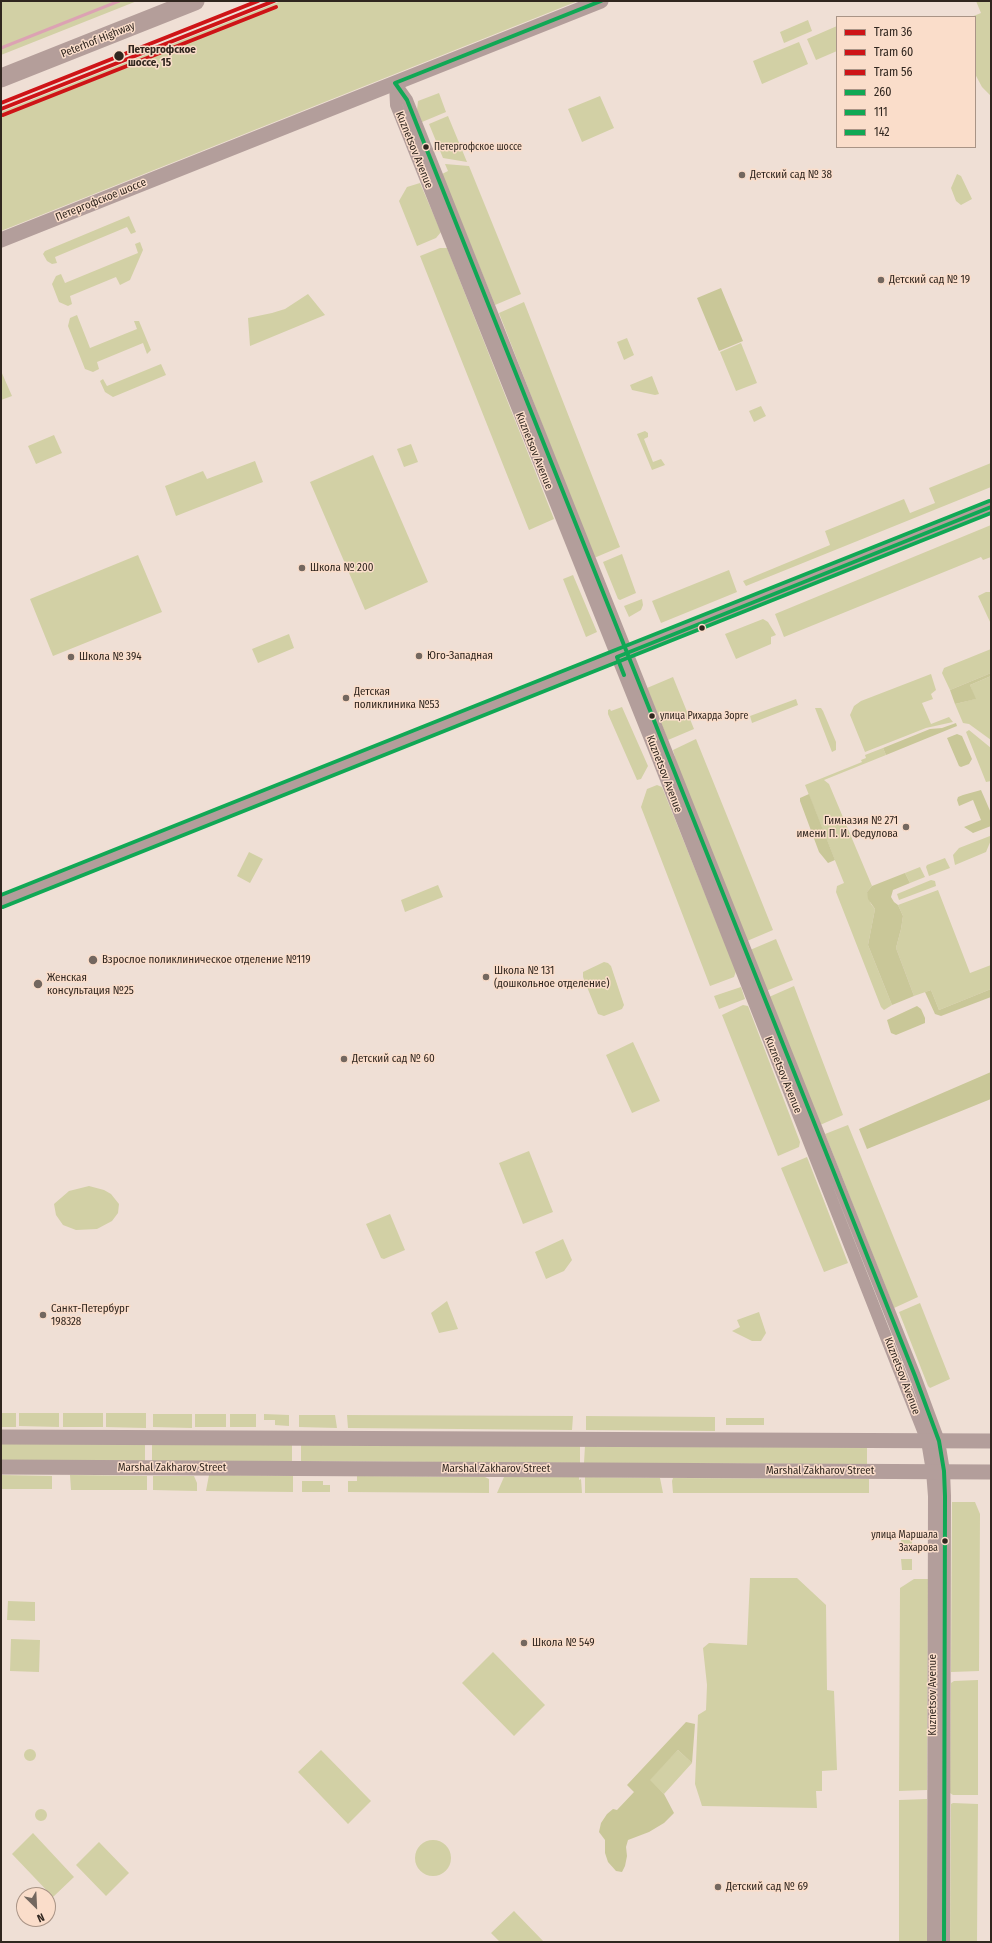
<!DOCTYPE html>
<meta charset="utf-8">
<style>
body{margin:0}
#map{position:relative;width:992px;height:1943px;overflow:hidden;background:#efdfd5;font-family:"Fira Sans Condensed",sans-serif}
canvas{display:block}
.frame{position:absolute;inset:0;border:2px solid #30261f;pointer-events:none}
.legend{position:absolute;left:836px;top:16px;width:140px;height:132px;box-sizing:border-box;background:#faddca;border:1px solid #a99486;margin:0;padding:5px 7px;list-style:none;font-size:12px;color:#30261f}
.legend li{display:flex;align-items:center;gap:8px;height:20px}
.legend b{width:20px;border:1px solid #a99486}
.north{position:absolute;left:16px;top:1887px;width:40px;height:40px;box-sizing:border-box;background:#faddca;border:1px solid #a99486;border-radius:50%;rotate:156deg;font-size:11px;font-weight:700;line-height:16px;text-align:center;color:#30261f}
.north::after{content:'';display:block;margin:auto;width:14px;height:18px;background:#73675f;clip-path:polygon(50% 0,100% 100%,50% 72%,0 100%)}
</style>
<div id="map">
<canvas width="992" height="1943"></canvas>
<div class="frame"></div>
<ul class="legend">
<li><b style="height:5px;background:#ce1417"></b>Tram 36</li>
<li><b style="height:5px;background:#ce1417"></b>Tram 60</li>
<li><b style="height:5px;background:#ce1417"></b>Tram 56</li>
<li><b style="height:5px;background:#10a855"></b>260</li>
<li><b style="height:5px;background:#10a855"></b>111</li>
<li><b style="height:5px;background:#10a855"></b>142</li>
</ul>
<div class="north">N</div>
</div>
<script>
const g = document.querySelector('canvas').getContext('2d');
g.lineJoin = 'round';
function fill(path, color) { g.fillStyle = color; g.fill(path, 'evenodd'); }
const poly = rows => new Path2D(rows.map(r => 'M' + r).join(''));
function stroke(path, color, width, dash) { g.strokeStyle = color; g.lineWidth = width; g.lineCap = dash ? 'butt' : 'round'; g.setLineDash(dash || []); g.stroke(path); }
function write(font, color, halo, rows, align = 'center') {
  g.font = font + ' "Fira Sans Condensed",sans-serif'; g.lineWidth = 3; g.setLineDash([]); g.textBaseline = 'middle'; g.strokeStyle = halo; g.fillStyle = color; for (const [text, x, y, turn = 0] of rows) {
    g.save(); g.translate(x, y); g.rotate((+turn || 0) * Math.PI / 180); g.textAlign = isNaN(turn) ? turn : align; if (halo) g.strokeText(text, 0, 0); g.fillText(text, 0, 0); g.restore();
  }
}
const green = poly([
 [1,1,137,1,1,55],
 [281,1,578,1,1,231,1,112],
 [976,1,991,1,991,96,982,87,975,74,975,17,971,17,981,13],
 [808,20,812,31,784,43,780,32],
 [837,26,837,51,816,60,807,39],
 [799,42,808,64,762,84,753,61],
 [439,93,446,112,422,122,417,110,418,101],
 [600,96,614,128,582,142,568,109],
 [448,116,467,162,443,158,429,124],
 [445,164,469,166,521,294,495,305,442,174,448,171],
 [957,174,961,176,972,199,961,205,956,201,951,188],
 [420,183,441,232,436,238,417,246,399,201,407,187],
 [129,216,136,232,131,234,127,227,55,257,57,263,52,264,47,261,43,254,45,251],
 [140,242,143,250,130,280,120,285,116,277,70,296,72,304,68,306,59,302,52,284,56,276,61,274,65,283,138,253,135,244],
 [440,248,447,248,554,519,529,530,420,256],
 [308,294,325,315,250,346,248,318,272,313,285,309],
 [524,302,620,547,594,558,499,313],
 [77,315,90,348,137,329,134,321,139,321,151,350,147,354,143,343,97,362,99,369,93,372,85,369,68,326,70,318],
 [627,338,634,355,624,360,617,342],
 [741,343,757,383,736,391,720,352],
 [161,364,166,375,113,397,105,392,100,381,103,379,107,386],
 [1,371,12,396,1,400],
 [652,376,659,394,655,395,632,390,630,385],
 [761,406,766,416,754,422,749,411],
 [645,431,648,433,648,437,644,439,653,462,661,459,665,465,652,470,637,434],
 [54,435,62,453,36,464,28,446],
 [411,444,418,462,404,467,397,449],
 [373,455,428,582,365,610,310,482],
 [255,461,263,482,176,516,165,486,203,471,207,479],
 [991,463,991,487,746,586,743,581,830,545,825,531,904,499,910,513,935,503,929,488],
 [991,525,991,557,983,560,981,557,784,637,775,614],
 [622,554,636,593,620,600,618,599,603,562],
 [138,555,162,612,53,656,30,599],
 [729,570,737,592,661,623,652,601],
 [573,575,597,632,586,637,563,579],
 [986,592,991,592,991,624,978,596],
 [642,599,643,605,641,610,629,617,624,606],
 [763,619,768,622,776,635,771,637,771,644,736,659,725,634],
 [289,634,294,648,258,663,252,649],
 [991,649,991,673,950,690,942,673,944,668],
 [931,674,936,690,931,694,933,699,922,703,931,724,949,717,953,722,926,728,865,752,850,715,854,706,861,701],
 [991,676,991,740,969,724,963,723,955,704,975,699,970,685],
 [673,677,694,729,668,740,647,688],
 [796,699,798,705,752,723,750,716],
 [622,707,648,766,641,779,637,780,608,714,608,710,610,709,611,711],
 [815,708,821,708,823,711,836,742,836,750,832,752],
 [969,730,991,748,991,781,986,782,966,732],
 [696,739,773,930,747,941,678,768,673,750],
 [883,748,886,755,824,780,829,784,872,886,867,892,871,904,875,909,868,945,892,1005,884,1010,881,1007,836,892,837,886,844,883,805,785,862,762,861,760,866,758,865,755],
 [657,785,662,787,736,971,734,977,710,986,641,807,647,789],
 [990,836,991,840,986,852,955,865,953,855,959,848],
 [249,852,263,859,250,883,237,876],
 [945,858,950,868,929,876,926,867,927,865],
 [920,867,925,877,910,883,905,873],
 [931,880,935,881,936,886,899,900,897,894],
 [438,885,443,897,405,912,401,900],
 [938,890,970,973,991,965,991,989,939,1010,931,990,914,996,896,948,901,929,903,916,898,905],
 [776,939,793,980,766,991,750,950],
 [604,962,608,963,611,966,624,1005,622,1009,604,1016,598,1014,583,977,583,972],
 [794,986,843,1115,820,1125,769,997],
 [741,987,745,999,719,1009,714,996],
 [743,1005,748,1006,800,1142,799,1147,778,1156,722,1015],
 [633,1042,660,1101,632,1113,606,1055],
 [848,1125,918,1297,894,1308,825,1134],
 [529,1151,553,1212,523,1224,499,1163],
 [807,1157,848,1263,824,1272,781,1168],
 [89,1186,104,1190,111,1194,119,1204,118,1213,112,1221,97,1229,76,1230,63,1225,56,1215,54,1204,69,1191],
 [390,1214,405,1250,384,1259,381,1258,366,1224],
 [563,1239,572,1260,564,1271,546,1279,535,1252],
 [447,1301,458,1329,439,1333,431,1313],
 [920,1303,950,1379,930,1388,928,1386,899,1312],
 [759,1312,766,1333,761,1341,752,1341,732,1331,740,1327,737,1320],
 [1,1413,16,1413,16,1427,1,1427],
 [19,1413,59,1413,59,1427,19,1426],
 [63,1413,103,1413,103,1427,63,1427],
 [106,1413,146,1413,146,1428,106,1427],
 [153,1414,192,1414,192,1428,153,1427],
 [195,1414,226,1414,226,1427,195,1427],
 [230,1414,256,1414,256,1427,230,1427],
 [264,1414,289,1415,289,1426,275,1425,275,1420,264,1420],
 [299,1415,335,1415,337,1428,299,1427],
 [347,1415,573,1416,572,1430,348,1428],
 [586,1416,715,1417,715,1431,586,1430],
 [726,1418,764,1418,764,1425,726,1425],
 [1,1443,145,1444,145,1461,1,1460],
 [152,1444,292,1445,292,1461,152,1461],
 [301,1445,580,1446,580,1463,301,1461],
 [585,1446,867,1447,867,1464,584,1463],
 [1,1475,52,1476,52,1489,1,1489],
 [70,1475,147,1476,147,1490,71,1490],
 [209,1475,293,1476,293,1492,206,1491],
 [153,1476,194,1476,197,1483,197,1491,153,1490],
 [357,1476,485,1477,489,1479,489,1493,348,1492,348,1481,357,1481],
 [504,1477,579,1477,579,1480,581,1479,582,1493,497,1493],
 [585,1477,660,1478,663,1493,585,1493],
 [673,1478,869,1479,869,1493,673,1493,672,1481],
 [302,1481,323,1481,323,1485,330,1485,330,1492,302,1492],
 [952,1502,975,1502,980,1514,979,1671,951,1672],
 [901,1540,912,1540,912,1551,901,1551],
 [901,1559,912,1559,912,1570,902,1570],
 [750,1578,797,1578,826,1605,827,1690,834,1691,837,1770,822,1771,822,1791,816,1791,817,1808,702,1806,695,1784,698,1715,706,1710,707,1685,703,1648,709,1643,747,1645],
 [914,1579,928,1579,927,1790,899,1791,900,1588],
 [8,1601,35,1602,35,1621,7,1620],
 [11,1639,40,1640,39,1672,10,1671],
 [493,1652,545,1705,514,1736,462,1683],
 [978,1680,978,1795,953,1795,950,1793,951,1683,954,1681],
 '24 1755a6 6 0 1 1 12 0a6 6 0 1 1-12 0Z',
 [321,1750,371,1801,348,1824,298,1772],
 [678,1750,692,1763,664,1794,649,1780],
 [927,1799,927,1942,899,1942,899,1800],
 [953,1803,978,1804,977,1942,950,1942,951,1804],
 '35 1815a6 6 0 1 1 12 0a6 6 0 1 1-12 0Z',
 [33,1833,74,1877,53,1897,12,1854],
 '415 1858a18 18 0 1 1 36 0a18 18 0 1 1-36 0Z',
 [99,1842,129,1873,106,1896,76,1865],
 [514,1911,544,1942,500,1942,491,1933]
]);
const forest = poly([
 [721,288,743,341,719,351,697,298],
 [991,673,991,676,970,685,976,699,955,704,950,690],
 [956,723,957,726,886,755,883,748,930,729,942,728],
 [957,734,962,736,972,759,969,764,961,767,959,766,947,738],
 [981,790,991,813,991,826,973,833,964,827,981,820,973,800,959,806,957,800,958,797,963,795],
 [809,794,835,860,828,863,819,852,800,801,800,798],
 [905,873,910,883,893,890,891,897,894,902,898,905,903,916,901,929,896,948,914,996,892,1005,868,945,875,909,868,899,867,892,872,886],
 [991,989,991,997,941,1016,935,1014,925,992,931,990,939,1010],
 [917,1006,921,1009,925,1018,925,1023,896,1035,891,1033,887,1020],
 [991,1072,991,1099,867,1149,859,1129],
 [686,1722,695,1724,692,1763,678,1750,650,1780,664,1794,674,1813,664,1823,649,1832,628,1840,626,1847,627,1856,625,1866,622,1872,616,1871,608,1862,605,1853,605,1840,599,1832,601,1823,607,1814,613,1809,617,1810,634,1792,627,1785]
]);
const stream = poly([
 [1,48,119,1]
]);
const minor = poly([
 [395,83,407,100,915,1376,939,1441,944,1471,945,1496,944,1942],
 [395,83,396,105,654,749,927,1441,932,1471,934,1496,933,1942],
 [1,901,991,507]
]);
const tertiary = poly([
 [1,240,601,1],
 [1,1437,991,1441],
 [1,1467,991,1472]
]);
const primary = poly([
 [1,78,195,1]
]);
const bus1 = poly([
 [601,1,395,83,407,100,915,1376,939,1441,944,1471,945,1496,944,1942],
 [624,675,617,657,991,507]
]);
const bus2 = poly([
 [3,907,991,513]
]);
const bus3 = poly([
 [1,895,989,501]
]);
const tram1 = poly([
 [1,109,274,1]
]);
const tram2 = poly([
 [3,115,276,7]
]);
const tram3 = poly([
 [1,103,258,1]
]);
const markers = [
 [119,56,5.5,"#30261f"],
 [426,147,3.5,"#30261f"],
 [742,175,4,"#73675f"],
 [881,280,4,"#73675f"],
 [302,568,4,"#73675f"],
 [702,628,3.5,"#30261f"],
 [419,656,4,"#73675f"],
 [71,657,4,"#73675f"],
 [346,698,4,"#73675f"],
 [652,716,3.5,"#30261f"],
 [906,827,4,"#73675f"],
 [93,960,5,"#73675f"],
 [486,977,4,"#73675f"],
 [38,984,5,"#73675f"],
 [344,1059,4,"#73675f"],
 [43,1315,4,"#73675f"],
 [945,1541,3.5,"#30261f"],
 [524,1643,4,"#73675f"],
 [718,1887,4,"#73675f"]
];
const busNames = [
 ["Петергофское шоссе",434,147],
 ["улица Рихарда Зорге",660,716],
 ["улица Маршала",938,1535,"right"],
 ["Захарова",938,1548,"right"]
];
const streetNames = [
 ["Peterhof Highway",98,40,-22],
 ["Kuznetsov Avenue",414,150,68],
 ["Петергофское шоссе",101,200,-22],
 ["Kuznetsov Avenue",534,451,68],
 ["Kuznetsov Avenue",664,774,69],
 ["Kuznetsov Avenue",783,1075,68],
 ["Kuznetsov Avenue",902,1376,69],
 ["Marshal Zakharov Street",172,1468],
 ["Marshal Zakharov Street",496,1469],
 ["Marshal Zakharov Street",820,1471],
 ["Kuznetsov Avenue",933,1695,-90]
];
const stopNames = [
 ["Петергофское",128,50],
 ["шоссе, 15",128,63]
];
const poiNames = [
 ["Детский сад № 38",750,175],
 ["Детский сад № 19",889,280],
 ["Школа № 200",310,568],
 ["Юго-Западная",427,656],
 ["Школа № 394",79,657],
 ["Детская",354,692],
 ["поликлиника №53",354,705],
 ["Гимназия № 271",898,821,"right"],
 ["имени П. И. Федулова",898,834,"right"],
 ["Взрослое поликлиническое отделение №119",102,960],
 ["Школа № 131",494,971],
 ["(дошкольное отделение)",494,984],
 ["Женская",47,978],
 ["консультация №25",47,991],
 ["Детский сад № 60",352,1059],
 ["Санкт-Петербург",51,1309],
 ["198328",51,1322],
 ["Школа № 549",532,1643],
 ["Детский сад № 69",726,1887]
];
fill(green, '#d2d0a5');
fill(forest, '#c9c798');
stroke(stream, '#dca2b3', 3);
stroke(minor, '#b39e9b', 12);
stroke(tertiary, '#b39e9b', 15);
stroke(primary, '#b49e9a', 19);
stroke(bus1, '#10a855', 4);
stroke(bus2, '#10a855', 4);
stroke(bus3, '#10a855', 4);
stroke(tram1, '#ce1417', 4);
stroke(tram2, '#ce1417', 4);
stroke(tram3, '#ce1417', 4);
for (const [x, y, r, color] of markers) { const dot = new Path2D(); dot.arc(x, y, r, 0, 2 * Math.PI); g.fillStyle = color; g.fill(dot); stroke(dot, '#faddca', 1.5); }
write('10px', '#30261f', '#faddca', busNames, 'left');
write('11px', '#30261f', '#faddca', streetNames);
write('bold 11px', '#30261f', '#faddca', stopNames, 'left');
write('11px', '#30261f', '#faddca', poiNames, 'left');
</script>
